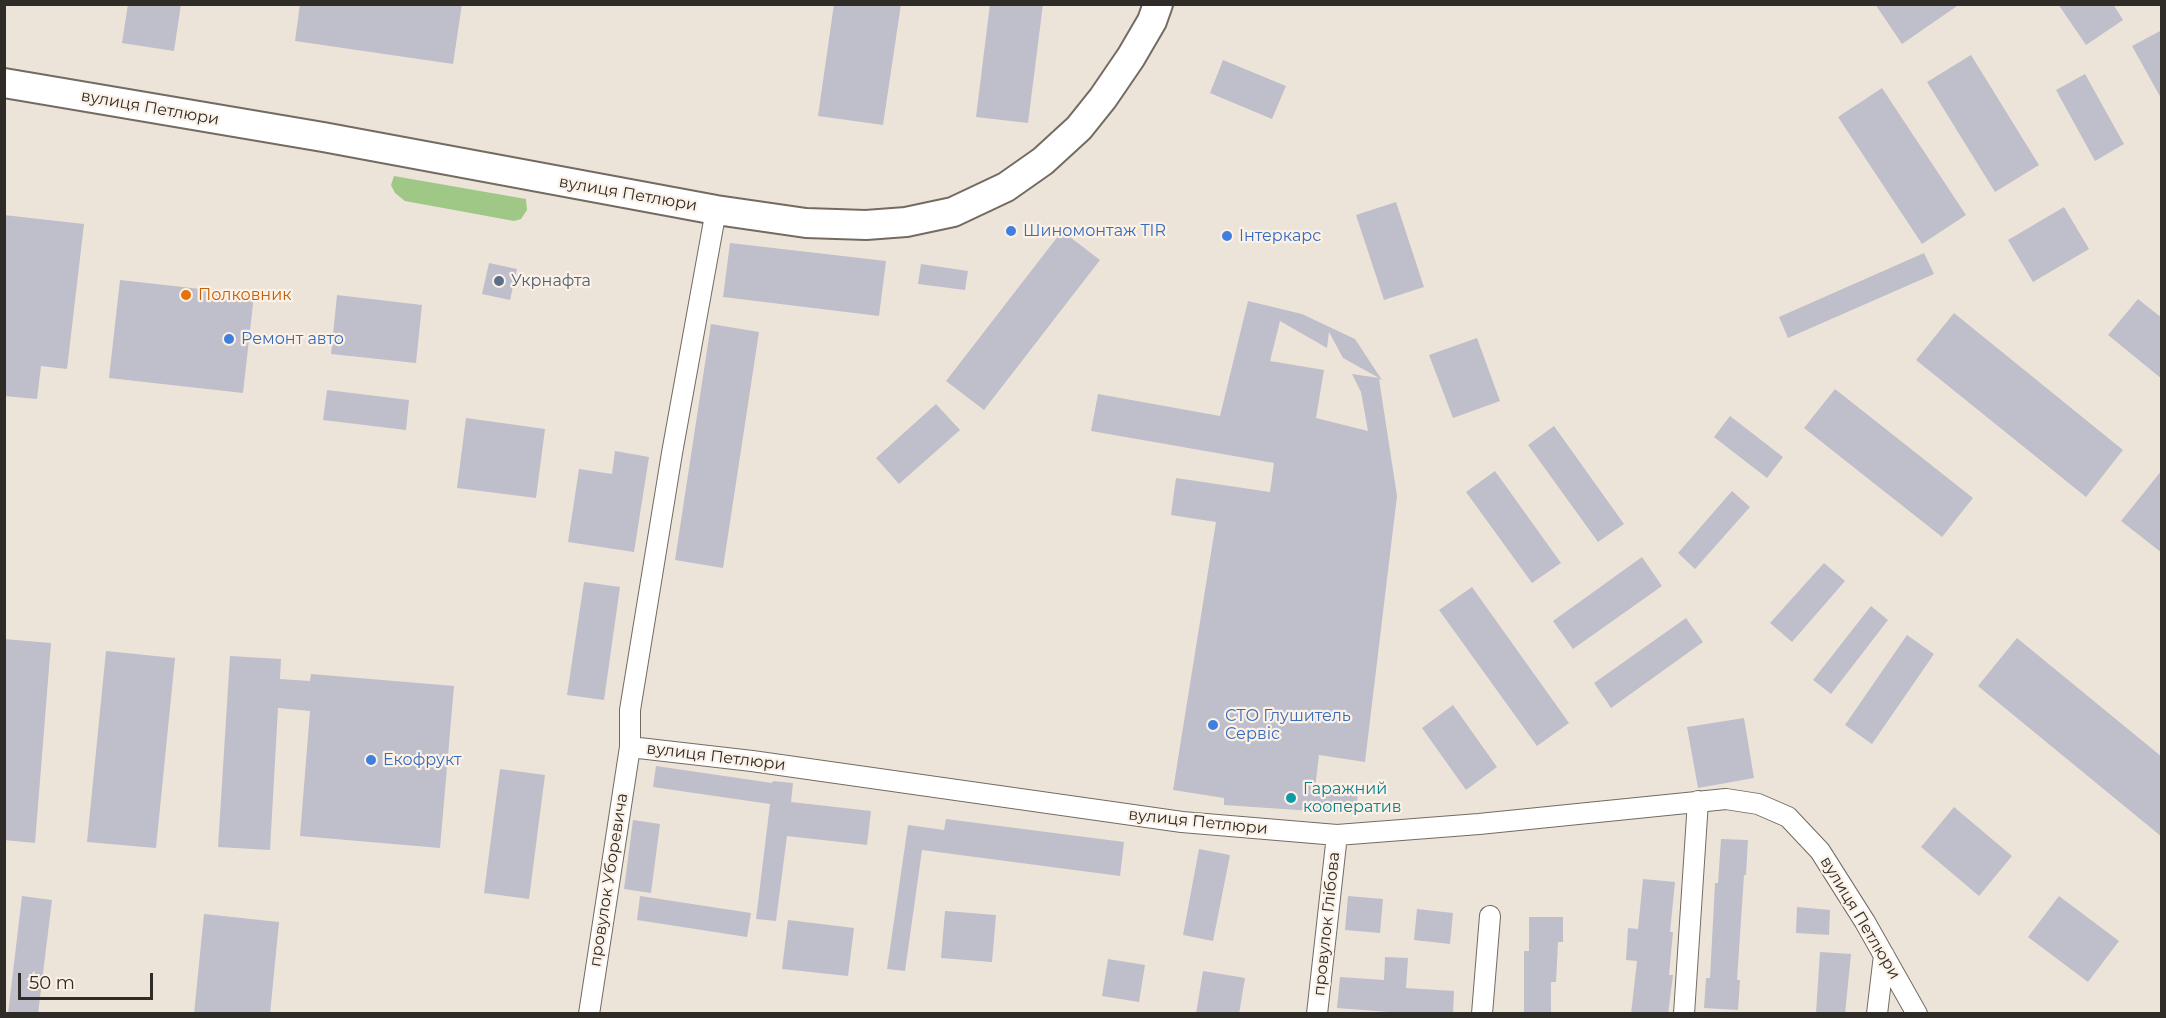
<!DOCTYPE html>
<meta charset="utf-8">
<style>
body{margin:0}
#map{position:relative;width:2166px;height:1018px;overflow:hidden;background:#ede4d9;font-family:Montserrat,sans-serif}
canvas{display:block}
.frame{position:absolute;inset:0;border:6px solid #2f2c28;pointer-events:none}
.scale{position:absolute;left:18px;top:973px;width:135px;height:27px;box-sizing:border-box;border:3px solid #2f2c28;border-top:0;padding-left:8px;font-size:18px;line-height:21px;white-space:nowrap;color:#2f2c28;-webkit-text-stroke:4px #fbf1e6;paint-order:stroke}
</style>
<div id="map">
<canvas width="2166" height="1018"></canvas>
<div class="frame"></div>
<div class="scale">50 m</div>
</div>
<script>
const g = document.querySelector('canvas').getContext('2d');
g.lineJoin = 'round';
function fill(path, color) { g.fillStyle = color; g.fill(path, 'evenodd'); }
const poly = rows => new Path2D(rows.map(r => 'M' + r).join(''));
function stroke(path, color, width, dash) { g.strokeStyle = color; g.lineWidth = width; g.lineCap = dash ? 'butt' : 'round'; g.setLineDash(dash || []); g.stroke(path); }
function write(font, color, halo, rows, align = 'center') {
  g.font = font + ' Montserrat,sans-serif'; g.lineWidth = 4.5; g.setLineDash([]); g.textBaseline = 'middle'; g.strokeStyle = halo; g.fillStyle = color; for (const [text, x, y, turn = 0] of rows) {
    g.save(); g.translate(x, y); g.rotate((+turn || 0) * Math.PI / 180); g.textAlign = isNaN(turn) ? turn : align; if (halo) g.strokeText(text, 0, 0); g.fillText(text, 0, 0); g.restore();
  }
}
const green = poly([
 [394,176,526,199,527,210,521,219,514,221,405,201,395,193,391,185]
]);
const building = poly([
 [128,4,181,4,174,51,122,43],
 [300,4,462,4,453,64,295,41],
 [834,4,901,4,883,125,818,116],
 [990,4,1043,4,1028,123,976,117],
 [1875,4,1960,4,1902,44],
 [2058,4,2113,4,2123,20,2086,45],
 [2162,30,2162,100,2132,46],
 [1971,55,2039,165,1995,192,1927,82],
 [1223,60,1286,86,1272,119,1210,93],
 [2085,74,2124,144,2095,161,2056,90],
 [1882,88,1966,215,1922,244,1838,117],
 [1396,202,1424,287,1384,300,1356,215],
 [2064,207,2089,249,2033,282,2008,240],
 [4,215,84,224,67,369,41,366,37,399,4,396],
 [1062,231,1100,260,984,410,946,381],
 [730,243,886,261,879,316,723,297],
 [1924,253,1934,274,1788,338,1779,317],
 [489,263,517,269,510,300,482,294],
 [921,264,968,271,965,290,918,284],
 [120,280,254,295,243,393,109,378],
 [337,295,422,305,416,363,331,354],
 [2138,299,2162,318,2162,379,2108,335],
 [1248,301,1302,314,1355,339,1382,380,1379,379,1397,496,1365,762,1319,755,1315,788,1358,791,1356,814,1224,805,1224,798,1173,790,1216,522,1171,515,1176,478,1270,492,1274,463,1091,431,1098,394,1220,416],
 [1280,321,1327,348,1329,332,1343,358,1379,378,1352,374,1361,392,1368,431,1316,418,1324,370,1270,361],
 [1954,313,2123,450,2086,497,1916,360],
 [711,324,759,332,723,568,675,560],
 [1477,338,1500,401,1453,418,1429,355],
 [1835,389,1973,498,1942,537,1804,428],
 [327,390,409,400,406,430,323,420],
 [936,404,960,430,899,484,876,458],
 [1730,416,1783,457,1767,478,1714,437],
 [466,418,545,429,536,498,457,488],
 [1554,426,1624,524,1598,542,1528,445],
 [615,451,649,457,634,552,568,542,579,469,612,474],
 [2162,470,2162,553,2121,521],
 [1495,471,1561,563,1532,583,1466,492],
 [1732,491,1750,507,1695,569,1678,553],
 [1642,557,1662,586,1573,649,1553,621],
 [1824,563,1845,581,1792,642,1770,623],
 [584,582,620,587,604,700,567,695],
 [1472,587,1569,723,1537,746,1439,610],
 [1871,606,1888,620,1831,694,1813,680],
 [1686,618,1703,642,1611,708,1594,683],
 [1907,635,1934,654,1872,744,1845,725],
 [2017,638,2162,757,2162,837,1978,686],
 [4,639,51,643,35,843,4,840],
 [106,651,175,658,156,848,87,842],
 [230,656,281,659,280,679,310,681,311,674,454,686,440,848,300,836,310,711,278,708,270,850,218,847],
 [1453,705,1497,767,1466,790,1422,728],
 [1744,718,1754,778,1698,788,1687,727],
 [656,766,772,783,773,781,793,783,791,802,871,811,867,845,787,836,776,921,756,919,770,804,653,787],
 [500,769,545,775,529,899,484,893],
 [1954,807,2012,856,1979,896,1921,847],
 [946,819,1124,842,1120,876,922,850,905,971,887,969,908,825,944,830],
 [633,820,660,824,651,893,624,889],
 [1721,839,1748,840,1746,875,1744,875,1737,980,1740,980,1738,1010,1704,1008,1706,978,1710,978,1715,883,1718,883],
 [1199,849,1230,855,1213,941,1183,935],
 [1643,879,1675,882,1670,932,1673,932,1669,975,1673,975,1668,1014,1631,1014,1637,961,1626,960,1628,928,1638,929],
 [22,896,52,900,38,1014,8,1014],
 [640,896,751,913,747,937,637,920],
 [1348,896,1383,899,1380,933,1345,930],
 [2059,896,2119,941,2088,982,2028,937],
 [1797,907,1830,910,1829,935,1796,933],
 [1417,909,1453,913,1450,944,1414,940],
 [945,911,996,915,992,962,941,958],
 [204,914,279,922,270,1014,194,1014],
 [1529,917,1563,917,1563,942,1558,942,1556,982,1551,982,1551,1014,1524,1014,1524,951,1529,951],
 [788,920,854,928,848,976,782,969],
 [1820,952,1851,954,1845,1014,1816,1013],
 [1385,957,1408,958,1406,988,1454,991,1453,1014,1414,1014,1337,1008,1340,977,1384,980],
 [1108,959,1145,965,1139,1002,1102,996],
 [1203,971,1245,978,1239,1014,1196,1014]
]);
const minor = poly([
 [630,747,752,761,1182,822,1337,835,1479,824,1726,799,1758,804,1788,817,1820,851,1865,922,1917,1014],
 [589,1014,630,747,630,710,672,453,716,210],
 [1317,1014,1337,835],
 [1482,1014,1490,916],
 [1684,1014,1698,801],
 [1877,1014,1884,955]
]);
const secondary = poly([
 [4,83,323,137,716,210,806,223,866,225,906,222,953,212,1006,187,1043,161,1079,128,1103,98,1131,57,1152,21,1158,4]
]);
const markers = [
 [1011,231,6,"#3f7fe0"],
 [1227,236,6,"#3f7fe0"],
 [499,281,6,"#5c6f8a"],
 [186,295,6,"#e8710a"],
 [229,339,6,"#3f7fe0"],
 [1213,725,6,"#3f7fe0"],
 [371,760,6,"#3f7fe0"],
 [1291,798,6,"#0f9aa8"]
];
const streetNames = [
 ["вулиця Петлюри",150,108,10],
 ["вулиця Петлюри",628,194,10],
 ["вулиця Петлюри",716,757,7],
 ["вулиця Петлюри",1198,822,6],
 ["провулок Уборевича",609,880,-81],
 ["вулиця Петлюри",1860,918,59],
 ["провулок Глібова",1327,924,-84]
];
const shopNames = [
 ["Шиномонтаж TIR",1023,231],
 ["Інтеркарс",1239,236],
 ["Ремонт авто",241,339],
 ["СТО Глушитель",1225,716],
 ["Сервіс",1225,734],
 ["Екофрукт",383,760]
];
const serviceNames = [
 ["Укрнафта",511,281]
];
const foodNames = [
 ["Полковник",198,295]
];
const cultureNames = [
 ["Гаражний",1303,789],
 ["кооператив",1303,807]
];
fill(green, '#9fc887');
fill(building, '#bfbecb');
stroke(minor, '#736b61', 22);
stroke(secondary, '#736b61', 32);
stroke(minor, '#fff', 20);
stroke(secondary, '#fff', 28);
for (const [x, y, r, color] of markers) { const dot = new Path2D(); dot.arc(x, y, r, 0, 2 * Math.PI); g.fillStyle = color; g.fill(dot); stroke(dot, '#fbf1e6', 2); }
write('16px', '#2f2c28', '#fbf1e6', streetNames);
write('16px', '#366cbe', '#fbf1e6', shopNames, 'left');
write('16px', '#4e5e75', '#fbf1e6', serviceNames, 'left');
write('16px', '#c56008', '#fbf1e6', foodNames, 'left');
write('16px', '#0d838f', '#fbf1e6', cultureNames, 'left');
</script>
